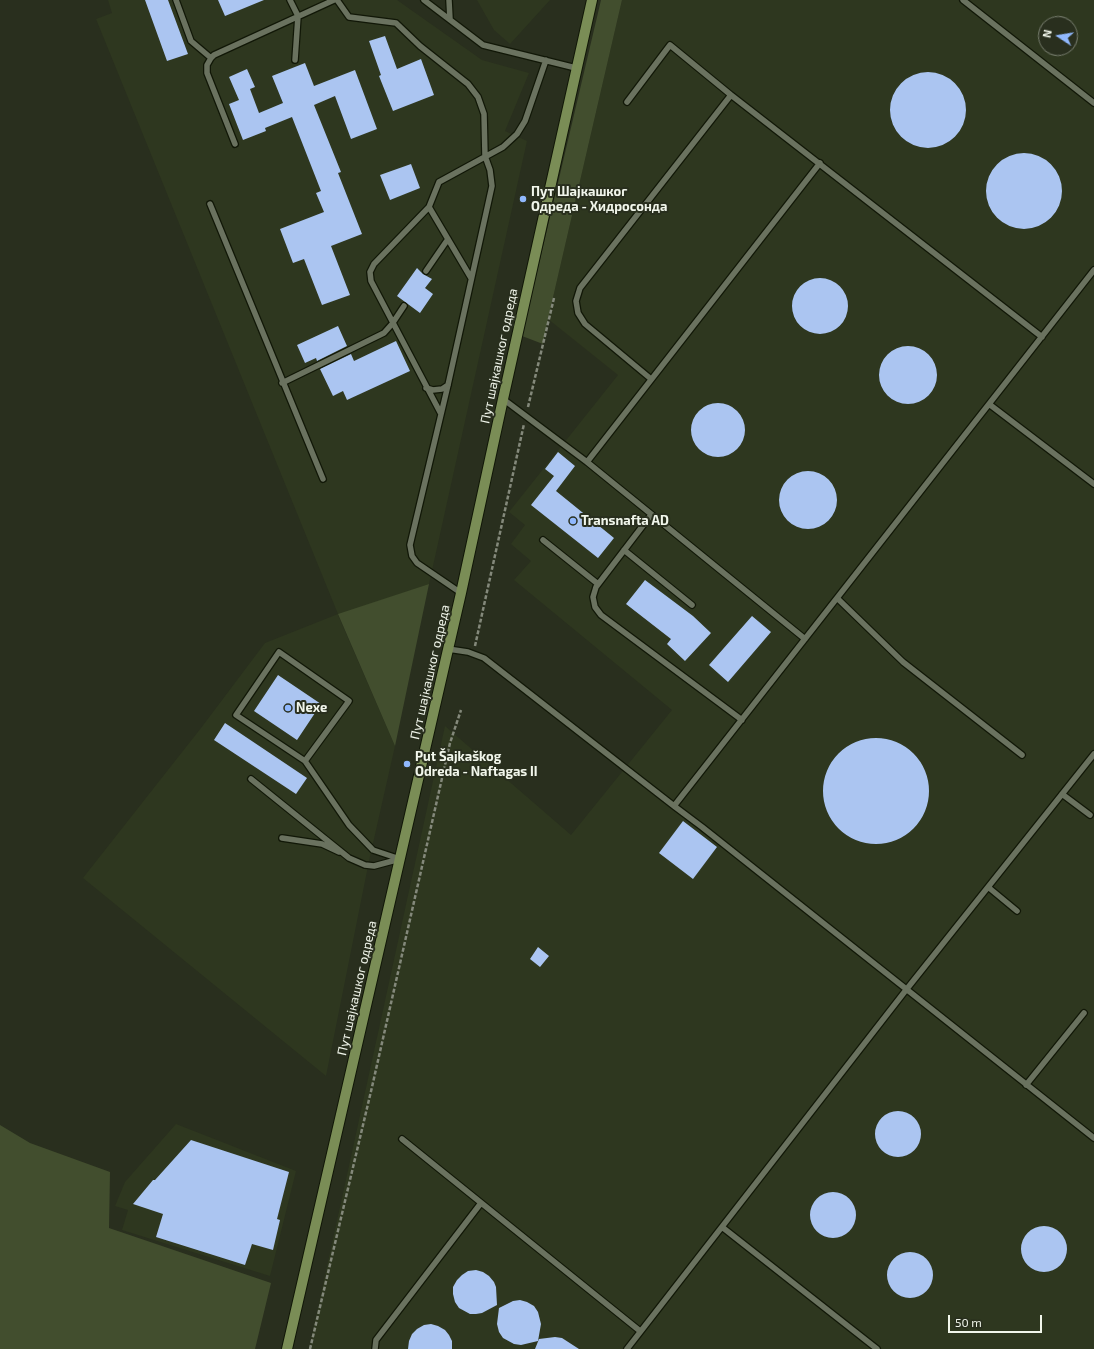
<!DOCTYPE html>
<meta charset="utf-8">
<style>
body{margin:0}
#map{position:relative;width:1094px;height:1349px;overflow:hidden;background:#292f1e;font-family:"Exo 2",sans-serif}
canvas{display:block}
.north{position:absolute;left:1038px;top:16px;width:40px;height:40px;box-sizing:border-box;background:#292f1e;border:1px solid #797f70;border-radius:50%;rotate:282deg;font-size:11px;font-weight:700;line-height:16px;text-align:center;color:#f1f6eb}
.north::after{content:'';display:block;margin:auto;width:14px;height:18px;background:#90b8fd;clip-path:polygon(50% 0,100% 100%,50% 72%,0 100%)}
.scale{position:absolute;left:948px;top:1315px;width:94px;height:18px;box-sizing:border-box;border:2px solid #f1f6eb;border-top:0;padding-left:5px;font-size:12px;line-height:14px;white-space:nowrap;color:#f1f6eb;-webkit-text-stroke:3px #292f1e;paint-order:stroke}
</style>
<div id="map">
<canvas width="1094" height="1349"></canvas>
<div class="north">N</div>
<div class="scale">50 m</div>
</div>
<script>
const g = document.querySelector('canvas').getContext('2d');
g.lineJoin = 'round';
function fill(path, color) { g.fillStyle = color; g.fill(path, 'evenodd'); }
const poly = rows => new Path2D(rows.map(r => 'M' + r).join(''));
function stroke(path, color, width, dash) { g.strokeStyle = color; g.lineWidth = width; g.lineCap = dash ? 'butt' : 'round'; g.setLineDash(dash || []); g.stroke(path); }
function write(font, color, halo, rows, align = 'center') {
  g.font = font + ' "Exo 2",sans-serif'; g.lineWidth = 4; g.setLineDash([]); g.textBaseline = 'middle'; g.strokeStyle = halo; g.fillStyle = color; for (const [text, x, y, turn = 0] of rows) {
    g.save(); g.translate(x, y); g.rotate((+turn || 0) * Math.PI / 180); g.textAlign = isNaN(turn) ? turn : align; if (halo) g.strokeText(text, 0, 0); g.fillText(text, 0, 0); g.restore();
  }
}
const built = poly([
 [108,0,397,0,482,60,529,73,505,131,527,141,429,584,338,615,395,746,369,861,326,1076,83,878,201,728,265,643,338,614,96,19,112,13],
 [477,0,550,0,510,44,494,30],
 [622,0,1094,0,1094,1349,309,1349,445,726,571,835,672,710,514,580,531,561,511,544,525,525,509,512,618,375,548,319],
 [1046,24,1070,24,1070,48,1046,48],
 [176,1124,296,1171,270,1276,122,1230,128,1210,115,1206,125,1182]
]);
const green = poly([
 [601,0,622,0,548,319,543,344,522,336],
 [429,584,395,746,338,614],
 [0,1125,30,1143,110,1172,109,1228,271,1283,255,1349,0,1349]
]);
const building = poly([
 [145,0,168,0,188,54,167,61],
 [218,0,264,0,225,16],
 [385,36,397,69,421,59,434,95,393,111,379,76,381,75,369,41],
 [305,63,314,86,355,70,377,129,351,139,335,96,314,105,341,172,338,173,362,234,331,246,350,295,322,305,304,259,293,263,280,229,324,212,316,193,321,191,292,117,265,128,266,131,243,140,229,104,239,100,229,77,247,69,255,87,250,89,259,113,283,103,272,76],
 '890 110a38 38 0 1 1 76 0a38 38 0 1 1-76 0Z',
 '986 191a38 38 0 1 1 76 0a38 38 0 1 1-76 0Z',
 [411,164,420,188,390,200,380,175],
 [417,268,423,274,432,279,425,288,433,294,420,313,397,296],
 '792 306a28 28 0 1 1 56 0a28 28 0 1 1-56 0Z',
 [338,326,347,346,317,361,316,358,305,363,297,345],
 [396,341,410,371,347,400,343,391,333,396,320,369,351,354,354,361],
 '879 375a29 29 0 1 1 58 0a29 29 0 1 1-58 0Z',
 '691 430a27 27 0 1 1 54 0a27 27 0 1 1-54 0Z',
 [558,452,575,466,556,491,614,538,598,558,531,505,554,476,545,469],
 '779 500a29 29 0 1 1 58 0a29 29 0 1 1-58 0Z',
 [645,580,693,616,711,633,685,661,667,644,671,639,626,604],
 [752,616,771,632,728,682,709,665],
 [278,675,321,704,297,740,254,711],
 [225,723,307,778,296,794,214,740],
 '823 791a53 53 0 1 1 106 0a53 53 0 1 1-106 0Z',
 [683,821,717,847,693,879,659,853],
 [538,947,549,956,540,967,530,959],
 '875 1134a23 23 0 1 1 46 0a23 23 0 1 1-46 0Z',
 [191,1140,289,1172,277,1219,280,1220,273,1250,252,1244,245,1265,156,1237,163,1214,133,1204,153,1180,155,1180],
 '810 1215a23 23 0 1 1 46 0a23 23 0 1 1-46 0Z',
 '1021 1249a23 23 0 1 1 46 0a23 23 0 1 1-46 0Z',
 '887 1275a23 23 0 1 1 46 0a23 23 0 1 1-46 0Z',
 [476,1270,483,1272,489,1276,494,1282,496,1287,497,1305,482,1313,476,1314,470,1314,459,1308,455,1302,453,1294,453,1287,457,1280,462,1275,468,1271],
 [520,1300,527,1302,534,1306,538,1312,541,1324,538,1341,521,1345,514,1344,503,1338,499,1332,497,1324,499,1308,513,1301],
 [431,1324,438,1326,445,1330,449,1335,452,1341,452,1349,408,1349,409,1341,412,1334,417,1329,424,1325],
 [555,1337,562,1338,579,1349,535,1349,539,1339]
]);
const path = poly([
 [528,407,554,298],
 [475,646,524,424],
 [310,1349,372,1087,450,743,461,710]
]);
const lane = poly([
 [176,0,191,41,211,58],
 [290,0,298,16,295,60],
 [337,0,349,17,396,23,420,46,468,84,478,97,484,114,485,156,490,170,492,186,448,385,410,545,412,556,417,563,461,593],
 [424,0,483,45,576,68],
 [449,0,450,19],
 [963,0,1094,103],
 [627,102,670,45,731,95,1042,337],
 [235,144,207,73,207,65,211,58,214,55,334,0],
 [210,204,323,479],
 [429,207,471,278],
 [426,271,448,239],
 [651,379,585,324,578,313,576,301,580,288,731,95],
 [282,383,384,333,392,324,404,306],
 [426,388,433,390,442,389,448,385],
 [503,399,587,462,805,639],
 [989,404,1094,484],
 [441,414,371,281,370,272,374,264,429,207,439,182,503,147,517,134,525,121,546,60],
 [587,462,820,163],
 [651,515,596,587,593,597,595,607,601,615,742,720],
 [543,540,598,584],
 [624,550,692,605],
 [837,598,903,662,1022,755],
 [448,649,468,652,484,658,674,806,702,827,1094,1138],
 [305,761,236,715,279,652,349,701,305,761,349,825,373,850,400,859],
 [251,779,349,858,365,865,374,866,400,859],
 [1062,794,1090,815],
 [674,806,1094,270],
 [282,838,322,844,339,852],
 [988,887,1017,911],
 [1026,1085,1084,1013],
 [402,1139,640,1331],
 [722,1227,877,1349],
 [375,1349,376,1340,481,1203],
 [627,1349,906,990,1094,754]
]);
const secondary = poly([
 [287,1349,461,593,503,399,592,0]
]);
const markers = [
 [523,199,4,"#90b8fd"],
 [573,521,4,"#90b8fd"],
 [288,708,4,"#90b8fd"],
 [407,764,4,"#90b8fd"]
];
const poiNames = [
 ["Пут Шајкашког",531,192],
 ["Одреда - Хидросонда",531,207],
 ["Transnafta AD",581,521],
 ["Nexe",296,708],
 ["Put Šajkaškog",415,757],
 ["Odreda - Naftagas II",415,772]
];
const streetNames = [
 ["Пут шајкашког одреда",499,356,-78],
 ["Пут шајкашког одреда",430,672,-77],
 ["Пут шајкашког одреда",357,988,-77]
];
fill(built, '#2e371f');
fill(green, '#424e2e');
fill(building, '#abc5f1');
stroke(lane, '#111707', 8);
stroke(secondary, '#111707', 12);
stroke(path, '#84897b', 2.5, [4, 2]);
stroke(lane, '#6a725f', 5.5);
stroke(secondary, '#7a8d56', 10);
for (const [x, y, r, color] of markers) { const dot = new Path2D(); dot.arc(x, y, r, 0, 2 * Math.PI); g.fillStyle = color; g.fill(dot); stroke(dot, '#292f1e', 1.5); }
write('bold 13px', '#f1f6eb', '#292f1e', poiNames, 'left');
write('13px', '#f1f6eb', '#292f1e', streetNames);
</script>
